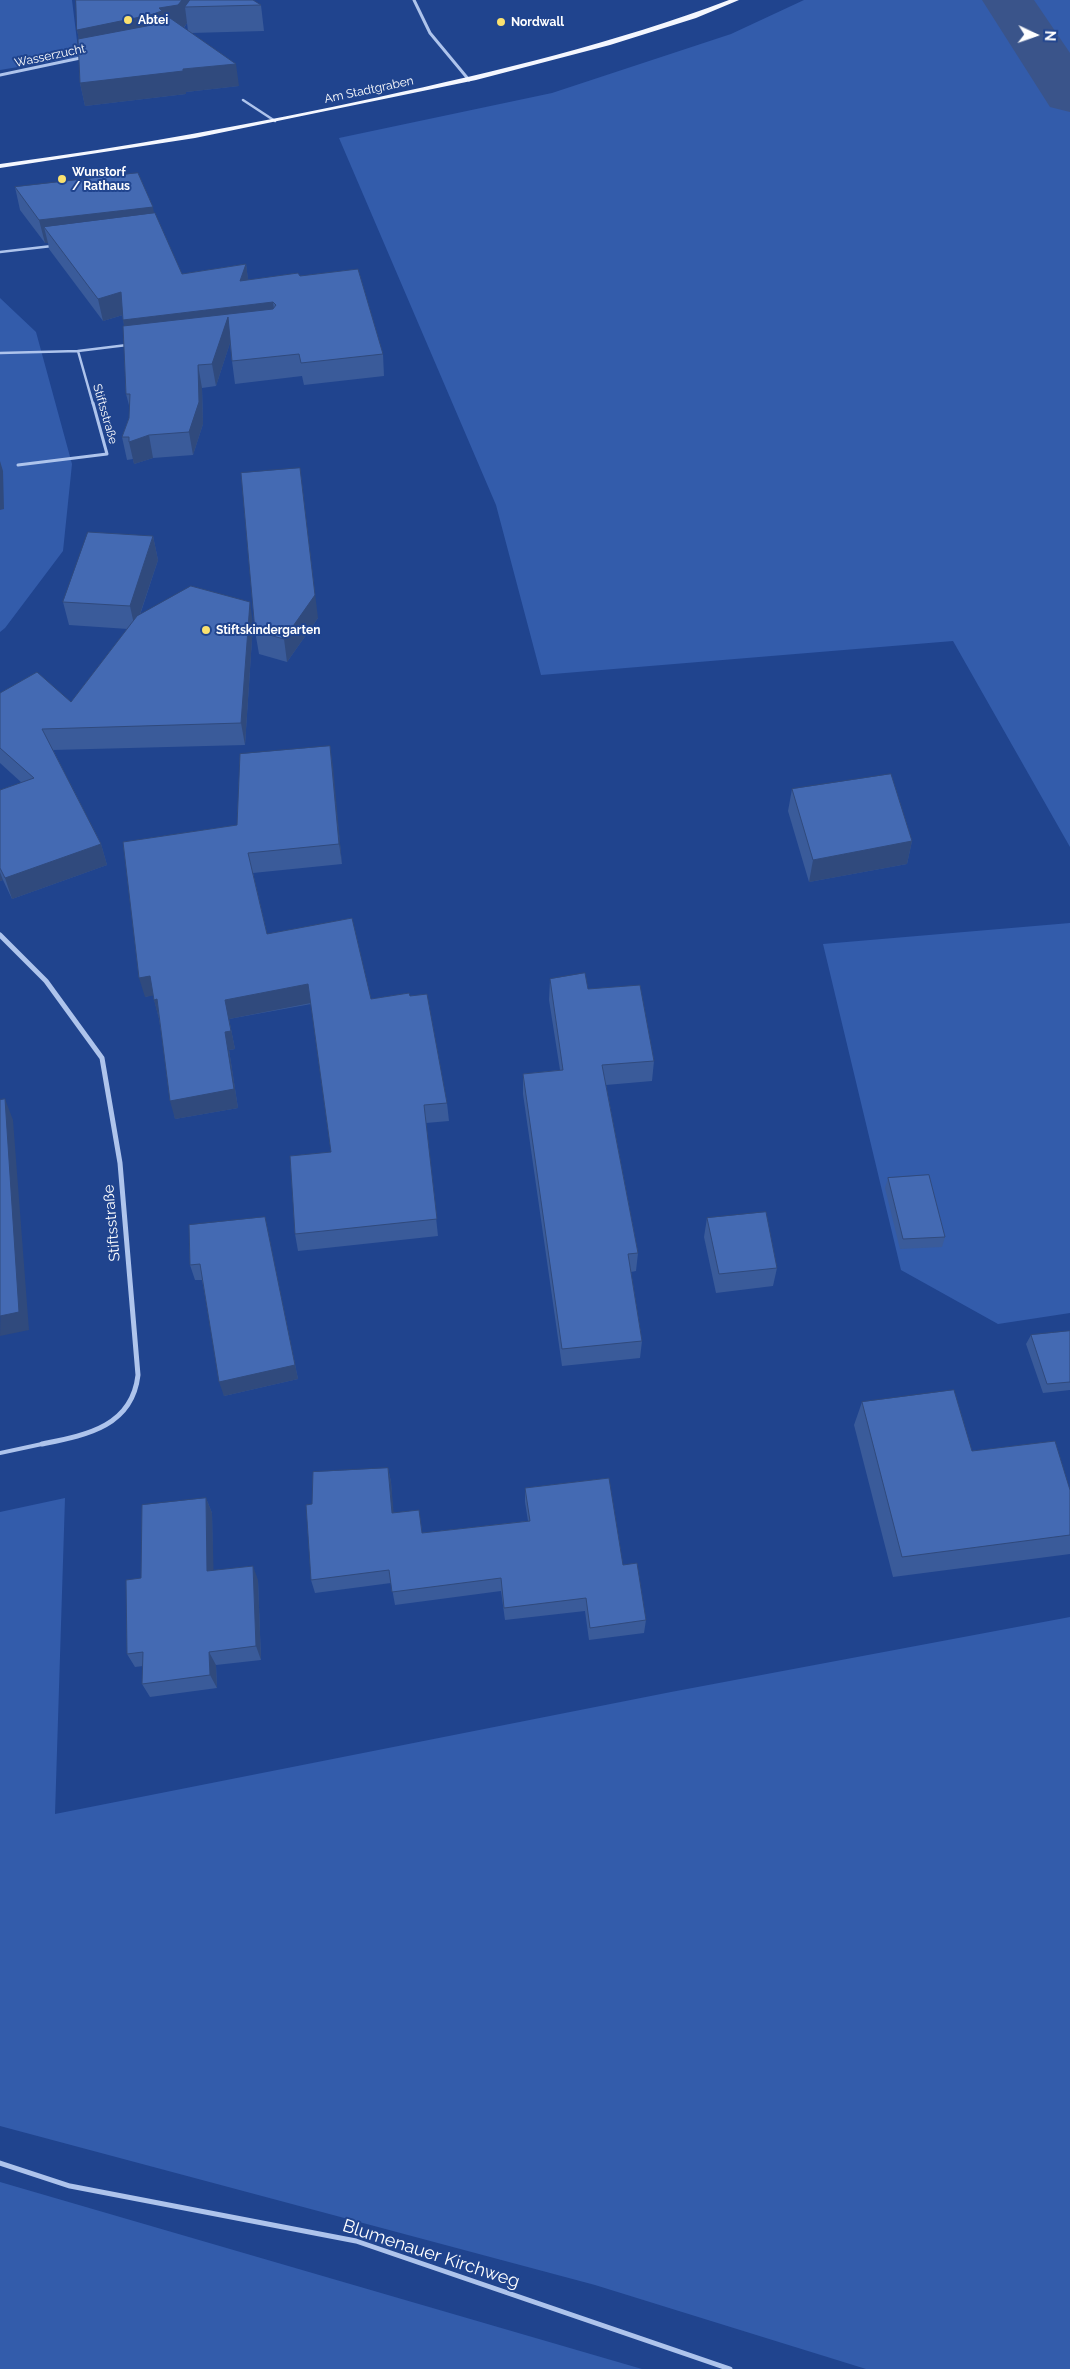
<!DOCTYPE html>
<html>
<head>
<meta charset="utf-8">
<style>
  body { margin:0 }
  #map { position:relative; width:1070px; height:2369px; overflow:hidden; background:#20448e; font-family:Raleway,sans-serif }
  canvas { display:block }
  .north { position:absolute; left:1010px; top:10px; width:50px; height:50px; -webkit-text-stroke:4px #20448e; paint-order:stroke; rotate:93deg; font-size:14px; font-weight:700; line-height:20px; text-align:center; color:#fff }
  .north::after { content:''; display:block; margin:auto; width:18px; height:22px; background:#fff; clip-path:polygon(50% 0,100% 100%,50% 72%,0 100%) }
</style>
</head>
<body>
<div id="map">
<canvas width="1070" height="2369"></canvas>
<div class="north">N</div>
</div>
<script>
const ctx = document.querySelector('canvas').getContext('2d');
ctx.lineJoin = 'round';
function fillPath(path, color) { ctx.fillStyle = color; ctx.fill(path, 'evenodd'); }
function strokePath(path, color, width, dash) { ctx.strokeStyle = color; ctx.lineWidth = width; ctx.lineCap = dash ? 'butt' : 'round'; ctx.setLineDash(dash || []); ctx.stroke(path); }
function drawText(font, color, halo, rows, align = 'center') {
  ctx.font = font + ' Raleway,sans-serif'; ctx.lineWidth = 4; ctx.setLineDash([]); ctx.textBaseline = 'middle'; ctx.strokeStyle = halo; ctx.fillStyle = color; for (const [text, x, y, turn = 0] of rows) {
    ctx.save(); ctx.translate(x, y); ctx.rotate((+turn || 0) * Math.PI / 180); ctx.textAlign = isNaN(turn) ? turn : align; if (halo) ctx.strokeText(text, 0, 0); ctx.fillText(text, 0, 0); ctx.restore();
  }
}
const green = new Path2D(`
  M0,0H72L79,57L0,70Z
  M804,0H1070V847L953,641L541,675L496,505L339,138L552,93L731,34Z
  M0,298L36,332L72,464L63,551L5,628L0,632Z
  M1070,923V1313L998,1324L901,1270L823,944Z
  M65,1498L55,1814L671,1692L1070,1617V2369H866L595,2285L0,2126V1512Z
  M0,2182L642,2369H0Z`);
const river = new Path2D(`
  M982,0H1034L1070,53V112L1050,107Z`);
const serviceFar3 = new Path2D(`
  M243,100L275,121
  M0,252L52,246
  M78,351L93,404
  M0,353L78,351L127,345`);
const serviceFar2 = new Path2D(`
  M18,465L107,454L93,403`);
const serviceFar1 = new Path2D(`
  M0,1453L42,1444`);
const service = new Path2D(`
  M0,2163L70,2186L356,2241L730,2369`);
const minorFar1 = new Path2D(`
  M414,0L430,33L469,80
  M0,75L85,57`);
const minor = new Path2D(`
  M0,935L46,981L102,1058L120,1163L138,1375C132,1427 86,1435 42,1444`);
const primary = new Path2D(`
  M729,0H739L696,18L610,45L476,80L195,138L0,168V164C128,147 254,124 379,97C498,71 615,43 729,0Z`);
const wall = new Path2D(`
  M76,0L261,5L264,31L191,33L239,86L186,92V94L85,106L80,83L79,39L77,30ZM187,23L188,31L184,28Z
  M15,187L154,213L182,274L246,264L248,280L300,276L383,354L384,376L304,385L302,376L235,384L232,361L230,343L216,386L202,388L203,424L193,455L153,458L134,464L133,459L127,460L122,437L129,418L130,409L126,394L124,326L123,315L103,321L49,249L48,243H45L20,210Z
  M153,536L158,560L140,615L253,624L245,745L53,750L101,844L107,865L12,899L3,880L0,881V790L22,783L0,763V693L71,702L128,629L69,625L63,602Z
  M318,618L287,662L259,654L255,631Z
  M330,746L342,864L253,873L267,934L371,999L410,996L447,1103L449,1121L426,1123L438,1236L298,1251L295,1234L331,1152L311,1004L229,1019L235,1049L229,1050L238,1108L175,1119L159,1019L153,995L145,997L237,825Z
  M792,789L912,841L907,864L809,882L788,811Z
  M550,979L588,989L654,1061L652,1081L606,1085L638,1253L636,1271L631,1272L642,1341L640,1358L562,1366L523,1094V1074L560,1070L549,1000Z
  M888,1178L945,1237L942,1247L900,1249L885,1188Z
  M707,1218L777,1268L773,1286L716,1293L704,1237Z
  M268,1233L298,1379L224,1396L202,1280H195L190,1265Z
  M1070,1331V1390L1043,1393L1026,1344L1031,1335Z
  M862,1402L972,1451L1070,1490V1554L893,1577L854,1425Z
  M388,1468L391,1482L393,1513L421,1524L422,1533L528,1521L525,1502V1488L623,1565L646,1620L644,1633L589,1640L585,1611L505,1620L501,1591L395,1605L391,1583L315,1593L311,1580L312,1504Z
  M206,1498L212,1513L213,1570L258,1580L261,1660L216,1665L217,1688L150,1697L142,1684L143,1666L135,1667L127,1654L141,1578Z`);
const shadedWall = new Path2D(`
  M182,0H190L185,7L187,23L182,30L82,55L77,30L159,8Z
  M236,64L239,86L186,92V94L85,106L80,83L183,69Z
  M153,207L157,230L44,227L48,243H45L39,220Z
  M246,264L249,286L240,281Z
  M121,292L126,314L103,321L98,299Z
  M273,302L276,325L231,340L216,386L212,364L127,342L123,320Z
  M198,365L202,388L203,424L193,455L189,432Z
  M149,435L153,458L134,464L129,442Z
  M0,461L3,471L4,509L0,510Z
  M300,468L318,618L287,662L284,639Z
  M153,536L158,560L135,629L130,606Z
  M250,602L253,624L245,745L241,723Z
  M330,746L333,766L342,864L339,844Z
  M912,841L907,864L809,882L813,860Z
  M101,844L107,865L12,899L5,878Z
  M0,872L3,880L0,881Z
  M150,976L156,995L145,997L139,978Z
  M308,984L311,1003L229,1019L235,1049L229,1050L238,1108L175,1119L170,1101L225,1032V1000Z
  M157,999L159,1019L154,1000Z
  M5,1099L13,1120L29,1330L0,1336Z
  M265,1217L298,1379L224,1396L219,1382Z
  M388,1468L391,1482L395,1527L392,1513Z
  M206,1498L212,1513L214,1586L207,1571Z
  M253,1566L258,1580L261,1660L256,1646Z
  M209,1652L216,1665L217,1688L210,1675Z`);
const building = new Path2D(`
  M76,0H182L178,5L159,8L162,11L150,15L77,30Z
  M190,0H253L261,5L185,7Z
  M170,18L236,64L183,69V71L80,83L78,39L152,25Z
  M138,173L153,207L39,220L15,187Z
  M155,213L182,274L246,264L240,281L298,273L300,276L358,269L383,354L301,363L299,354L232,361L228,317L212,364L198,365L199,402L189,432L149,435L129,442V437H122L129,418L130,394H126L123,326L273,309L276,305L273,302L123,320L121,292L98,299L44,227Z
  M300,468L315,595L284,639L255,631L241,473Z
  M88,532L153,536L130,606L63,602Z
  M191,586L250,602L241,723L42,729L101,844L5,878L0,868V790L34,778L0,748V693L37,672L71,702L137,616Z
  M330,746L339,844L248,853L267,934L352,918L371,999L409,993L410,996L427,994L447,1103L424,1105L437,1219L295,1234L290,1156L331,1152L308,984L225,1000L231,1031L225,1032L234,1089L170,1101L157,999L154,1000L150,976L139,978L123,842L237,825L240,754Z
  M891,774L912,841L813,860L792,789Z
  M585,973L588,989L640,985L654,1061L602,1065L638,1253L628,1254L642,1341L562,1349L523,1074L563,1070L550,979Z
  M5,1099L19,1312L0,1316V1100Z
  M929,1175L945,1237L903,1239L888,1178Z
  M766,1212L777,1268L719,1274L707,1218Z
  M265,1217L295,1365L219,1382L200,1264L190,1265L189,1225Z
  M1070,1331V1382L1047,1384L1031,1335Z
  M954,1390L972,1451L1055,1441L1070,1490V1535L902,1557L862,1402Z
  M388,1468L392,1513L419,1510L422,1533L530,1521L525,1488L609,1478L623,1565L637,1563L646,1620L590,1628L586,1598L504,1608L501,1578L392,1592L389,1570L311,1580L306,1505L312,1504L313,1472Z
  M206,1498L207,1571L253,1566L256,1646L209,1652L210,1675L142,1684L143,1652L127,1654L126,1580L141,1578L142,1505Z`);
const markers = [
  [128,20,5,"#fae16f"],
  [501,22,5,"#fae16f"],
  [62,179,5,"#fae16f"],
  [206,630,5,"#fae16f"]
];
const farPoinames = [
  ["Abtei",138,20],
  ["Nordwall",511,22],
  ["Wunstorf",72,172],
  ["/ Rathaus",72,186],
  ["Stiftskindergarten",216,630]
];
const farStreetnames = [
  ["Wasserzucht",50,56,-12],
  ["Am Stadtgraben",369,90,-12],
  ["Stiftsstraße",105,414,74]
];
const streetNames = [
  ["Stiftsstraße",112,1223,-95]
];
const nearStreetnames = [
  ["Blumenauer Kirchweg",431,2254,18]
];
fillPath(green, '#335cab');
fillPath(river, '#3a548a');
strokePath(serviceFar3, '#aec4ec', 2.5);
strokePath(serviceFar2, '#aec4ec', 3);
strokePath(serviceFar1, '#aec4ec', 4);
strokePath(service, '#aec4ec', 5);
strokePath(minorFar1, '#aec4ec', 3);
strokePath(minor, '#aec4ec', 5);
fillPath(primary, '#f4f7ff');
fillPath(wall, '#3a5b9a');
fillPath(shadedWall, '#304a7d');
fillPath(building, '#446ab3');
strokePath(building, '#304a7d', 1);
for (const [x, y, r, color] of markers) { const dot = new Path2D(); dot.arc(x, y, r, 0, 2 * Math.PI); ctx.fillStyle = color; ctx.fill(dot); strokePath(dot, '#20448e', 2); }
drawText('bold 12px', '#fff', '#20448e', farPoinames, 'left');
drawText('12px', '#fff', '#20448e', farStreetnames);
drawText('15px', '#fff', '#20448e', streetNames);
drawText('18px', '#fff', '#20448e', nearStreetnames);
</script>
</body>
</html>
